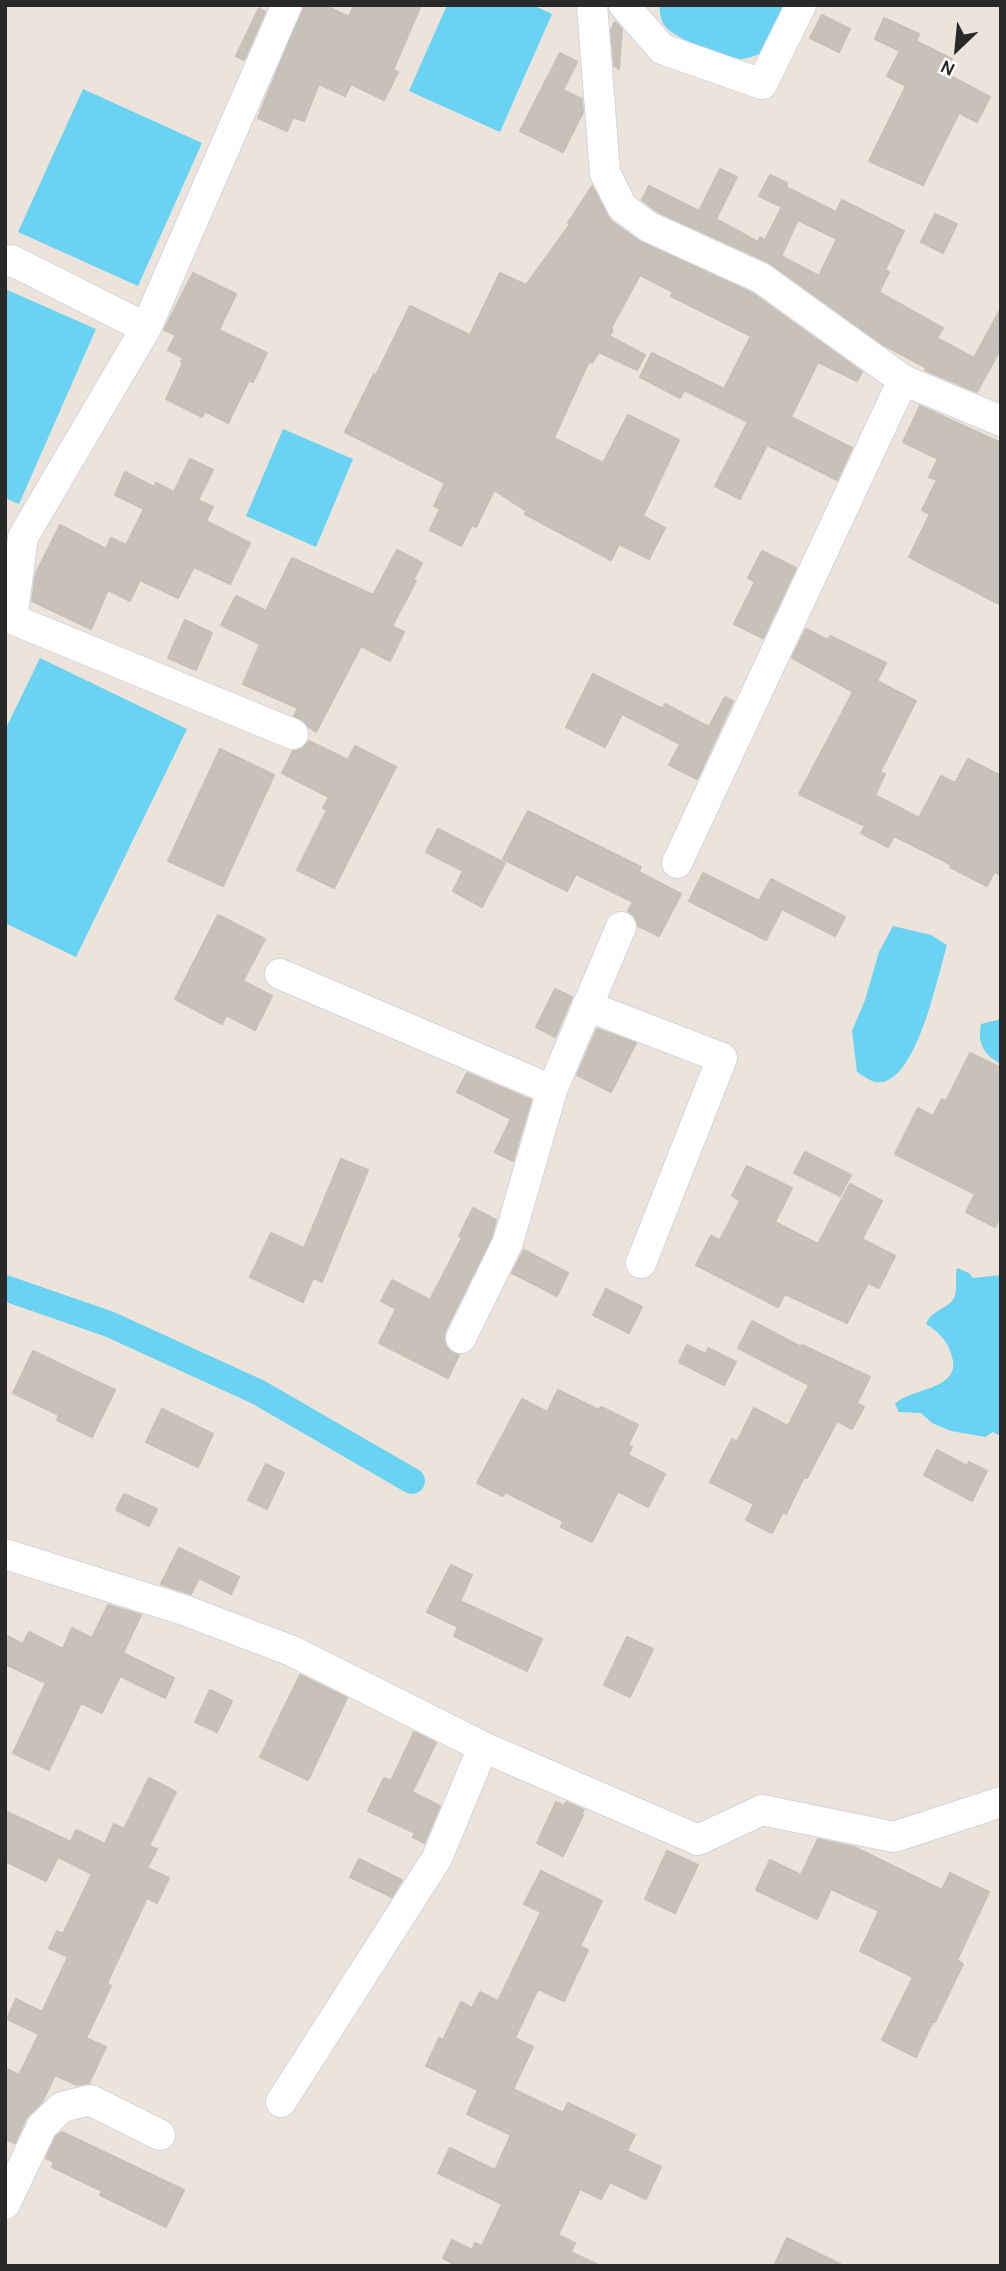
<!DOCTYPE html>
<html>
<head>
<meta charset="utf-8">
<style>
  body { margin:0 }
  #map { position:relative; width:1006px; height:2271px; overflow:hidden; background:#ece4da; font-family:Karla,sans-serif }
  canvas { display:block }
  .frame { position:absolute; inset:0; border:7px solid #292929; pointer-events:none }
  .north { position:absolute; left:922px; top:14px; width:70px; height:70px; -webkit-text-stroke:5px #fff; paint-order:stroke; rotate:206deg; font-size:19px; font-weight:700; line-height:28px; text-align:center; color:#292929 }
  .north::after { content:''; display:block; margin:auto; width:24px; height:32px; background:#292929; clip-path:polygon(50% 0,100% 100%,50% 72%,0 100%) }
</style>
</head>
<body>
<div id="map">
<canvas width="1006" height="2271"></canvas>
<div class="frame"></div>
<div class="north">N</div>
</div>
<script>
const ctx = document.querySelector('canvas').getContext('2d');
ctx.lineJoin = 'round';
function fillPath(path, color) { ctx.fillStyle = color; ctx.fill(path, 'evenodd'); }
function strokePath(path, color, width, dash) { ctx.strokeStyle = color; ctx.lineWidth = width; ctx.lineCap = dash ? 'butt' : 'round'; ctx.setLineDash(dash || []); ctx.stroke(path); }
const water = new Path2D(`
  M447,5H533L552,14L500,132L409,91Z
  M660,5H790L768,51C760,53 749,59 741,59C727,59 673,38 665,26C661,21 659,12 660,5Z
  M83,89L202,143L138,286L18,232Z
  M5,289L96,329L19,504L5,498Z
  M283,429L353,459L316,547L246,516Z
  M40,658L187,729L76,957L5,923V730Z
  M893,926L931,935L947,945C938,974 916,1088 876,1082C870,1081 862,1075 857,1072L852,1031L865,1000L879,952Z
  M1001,1019V1064C984,1055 977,1043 981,1024Z
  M957,1268L969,1273L973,1278L1001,1275V1436L993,1432L985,1437L951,1431L932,1423L921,1413L899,1412L895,1404C910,1388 962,1390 952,1357C948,1341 940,1333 926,1324C931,1311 943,1310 951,1302C960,1294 954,1278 957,1268Z`);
const canal = new Path2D(`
  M5,1288L109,1324L258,1392L412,1481`);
const building = new Path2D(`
  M304,5H324L349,17L354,5H421L393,70L398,72L384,100L351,84L345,96L319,84L304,121L293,117L287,131L258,118Z
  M259,8L265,12L244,60L236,56Z
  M822,15L850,29L839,52L810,38Z
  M884,18L919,34L916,41L952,59L945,73L990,97L977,122L959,113L923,185L869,161L906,86L887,76L900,51L875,39Z
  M615,22L622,29L619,69L614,66L611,30Z
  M560,53L577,62L563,90L582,99L583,112L563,152L520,131Z
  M720,169L737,177L716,219L758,242L760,237L765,240L782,207L759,196L770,175L787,183L786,187L836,212L842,200L904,231L885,270L889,272L879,292L943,328L937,338L974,358L1001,308V348L977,392L925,370L927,368L882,344L768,262L658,212L642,200L649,186L699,211ZM798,220L837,239L819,276L781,256Z
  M592,186L611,221L639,241L752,293L862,372L857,381L818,362L791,417L852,448L837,480L767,445L740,499L715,486L748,422L684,390L680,398L640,377L652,353L724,389L751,336L671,296L673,292L640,275L611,328L613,330L609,336L645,355L637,370L599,352L592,363L589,361L554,438L603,463L628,415L679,440L643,516L665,528L649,559L619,544L611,560L525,514L526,511L494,490L476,527L472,525L461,546L430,530L440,509L434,506L445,483L345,432L374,374L376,375L410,306L470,335L500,273L526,285L570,224L568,223Z
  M935,214L957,224L943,253L921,242Z
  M193,273L236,294L219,330L267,353L253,382L249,380L228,423L205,411L202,417L166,399L183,363L181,362L183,358L168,350L176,335L164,330Z
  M920,406L1001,443V605L909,557L930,514L922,510L937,480L929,477L938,459L903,442Z
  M190,459L213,470L198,500L213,507L206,521L250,543L230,584L194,567L178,598L140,580L130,601L108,590L91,629L32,601L36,573L60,525L106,549L111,538L126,545L144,509L115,495L125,472L154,487L156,483L174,492Z
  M397,550L422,563L413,580L416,581L392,626L404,632L390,661L361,646L316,732L294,716L298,708L243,684L260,644L221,625L236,596L266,611L292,558L373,595Z
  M762,551L796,568L763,638L734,624L755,582L748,578Z
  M185,620L212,633L196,670L168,658Z
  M806,629L828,640L830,636L886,663L877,681L916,701L880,772L885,774L875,795L919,818L941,776L955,783L968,759L1001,776V875L994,872L987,886L950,867L952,865L894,836L888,847L861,833L865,826L799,794L853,692L792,658Z
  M593,674L663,709L665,704L709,727L725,697L733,701L697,779L669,765L680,744L622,714L605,747L566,727Z
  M309,741L348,760L355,746L396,767L334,888L297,870L327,810L323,808L329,797L282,773L293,751L303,748Z
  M220,749L274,775L223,886L168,861Z
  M528,811L641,867L639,872L681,894L659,936L638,926L635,917L628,911L633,902L576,874L567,891L503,859Z
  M438,829L505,863L482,907L453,891L463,871L426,852Z
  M703,873L759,901L771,879L845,917L835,936L782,909L766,940L689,901Z
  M218,915L265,939L243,981L272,996L255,1030L226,1015L222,1024L175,999Z
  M555,989L572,997L555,1037L536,1027Z
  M597,1029L636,1043L611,1092L577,1075Z
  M970,1053L1001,1068V1214L995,1227L966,1212L975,1194L895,1154L918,1108L933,1116L942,1099L946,1101Z
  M467,1073L531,1100L513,1161L495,1152L511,1119L457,1092Z
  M805,1152L851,1175L840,1196L794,1173Z
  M341,1159L368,1170L322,1282L313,1278L303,1302L250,1277L271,1233L304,1248Z
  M747,1166L792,1188L775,1222L818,1244L850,1184L882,1201L862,1239L895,1256L879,1288L868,1283L847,1323L785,1294L778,1307L696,1265L711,1236L720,1240L740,1201L732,1196Z
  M473,1208L496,1220L492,1236L445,1331L444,1340L446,1347L453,1353L459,1355L448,1378L379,1343L396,1309L381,1301L392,1280L430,1300L462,1238L459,1236Z
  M524,1250L568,1273L557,1296L512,1273Z
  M606,1289L642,1307L629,1333L593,1315Z
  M752,1321L801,1347L802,1345L870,1377L857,1403L864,1407L852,1429L837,1421L807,1478L804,1477L786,1514L783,1512L772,1533L746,1520L754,1504L710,1482L732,1439L737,1442L754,1408L788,1426L809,1385L738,1348Z
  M687,1345L706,1354L708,1348L736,1362L724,1385L679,1362Z
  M33,1351L115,1390L92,1437L57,1420L59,1415L13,1393Z
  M558,1390L599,1410L601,1407L638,1425L628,1445L632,1447L628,1455L665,1474L648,1507L618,1491L592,1542L561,1527L563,1521L505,1492L503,1496L477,1483L522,1399L547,1412Z
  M162,1409L213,1434L198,1467L146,1442Z
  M937,1450L967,1466L969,1462L987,1471L972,1501L924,1475Z
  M266,1464L284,1473L267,1509L248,1500Z
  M124,1494L157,1509L149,1526L116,1510Z
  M179,1548L239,1577L231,1594L199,1578L191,1594L161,1584Z
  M451,1565L472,1575L460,1601L542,1639L527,1671L454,1636L458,1627L427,1612Z
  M108,1605L141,1615L123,1653L174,1678L165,1698L120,1676L102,1713L81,1703L49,1770L13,1753L46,1683L5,1664V1635L23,1644L29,1632L63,1649L72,1628L92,1638Z
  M627,1637L653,1649L630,1697L604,1685Z
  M300,1675L347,1698L308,1780L260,1757Z
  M210,1690L232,1701L217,1732L195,1722Z
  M414,1732L436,1743L412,1792L440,1806L424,1843L413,1837L415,1833L368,1811L384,1778L391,1781Z
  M149,1778L176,1792L149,1846L157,1849L147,1868L169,1878L157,1903L147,1898L107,1983L111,1986L86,2038L106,2047L89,2083L77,2085L55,2075L42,2102L26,2118L15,2143L5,2139V2068L19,2075L39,2034L7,2019L16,1999L42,2012L68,1957L49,1948L57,1931L63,1934L92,1874L58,1857L46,1881L5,1861V1811L71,1842L76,1830L105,1844L114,1824L124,1829Z
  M556,1802L564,1806L566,1802L584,1810L581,1814L583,1815L563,1856L537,1843Z
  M818,1839L854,1847L942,1890L950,1873L989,1892L957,1960L963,1964L935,2022L933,2021L916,2057L882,2040L913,1977L860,1951L879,1911L831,1889L817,1919L756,1890L770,1860L801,1875Z
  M667,1851L698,1865L675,1913L645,1899Z
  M359,1859L402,1880L392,1897L350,1877Z
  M541,1871L602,1901L580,1946L588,1950L564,2001L538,1989L515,2038L533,2047L513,2089L563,2113L568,2103L635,2135L627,2151L661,2167L646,2199L610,2182L601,2199L580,2189L558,2235L575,2243L571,2252L600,2266H458L443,2258L452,2240L472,2250L475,2243L482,2246L502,2204L438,2173L450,2148L495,2170L511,2135L467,2114L478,2090L426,2066L439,2038L443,2040L461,2002L472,2008L480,1992L498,2001L541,1912L524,1904Z
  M62,2132L184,2190L166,2227L100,2195L102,2191L52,2167L54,2162L46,2158L56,2136Z
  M787,2238L844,2266H774Z`);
const street = new Path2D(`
  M592,5L605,173L622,207L649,227L761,278L903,380L1001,421
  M624,5L662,49L762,84L801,5
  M5,262L11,260L146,328L287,5
  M146,328L23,537L12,619L293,734
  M677,863L903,380
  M280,974L552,1090
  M587,1006L722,1058L641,1263
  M461,1338L508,1242L552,1090L621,927
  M5,1554L184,1610L292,1651L483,1747
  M281,2102L437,1858L483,1747L698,1840L762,1810L894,1837L1001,1802
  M5,2204L42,2126L62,2107L90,2100L160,2135`);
fillPath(water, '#6ad2f2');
strokePath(canal, '#6ad2f2', 26);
fillPath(building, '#c7c1ba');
strokePath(building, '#c7c0b4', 2);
strokePath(street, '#d0d4e3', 32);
strokePath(street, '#fff', 30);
</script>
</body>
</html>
